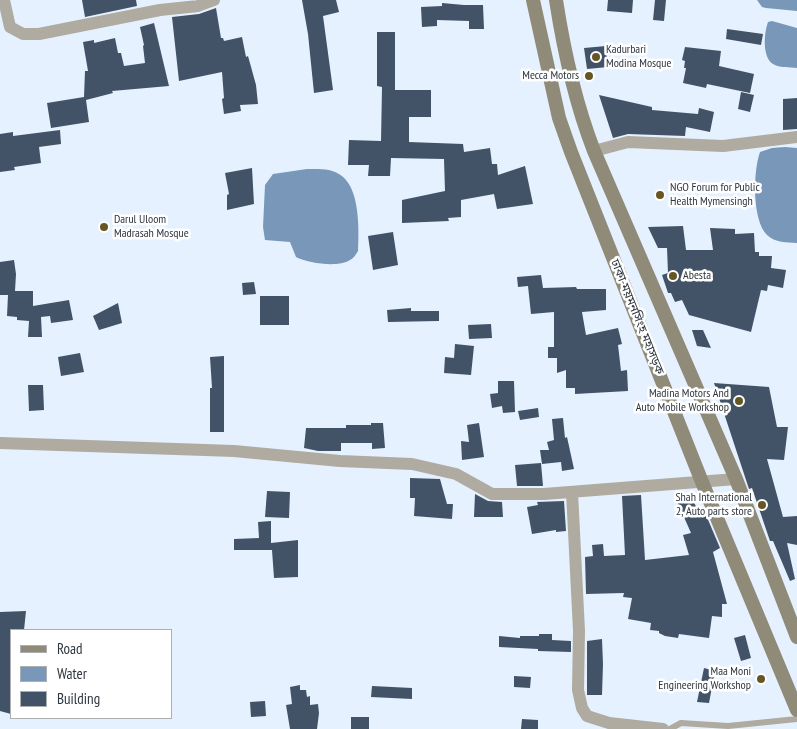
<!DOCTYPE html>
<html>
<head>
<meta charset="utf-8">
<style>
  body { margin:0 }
  #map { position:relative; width:797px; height:729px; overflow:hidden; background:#e5f1ff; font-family:"PT Sans Narrow",sans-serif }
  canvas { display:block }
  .legend { position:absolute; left:10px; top:629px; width:162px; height:90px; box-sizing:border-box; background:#fff; border:1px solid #abafb2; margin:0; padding:6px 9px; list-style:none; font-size:15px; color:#2e363f }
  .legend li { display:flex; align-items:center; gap:10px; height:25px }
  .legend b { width:25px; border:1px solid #abafb2 }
</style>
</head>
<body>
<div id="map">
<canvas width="797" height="729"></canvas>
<ul class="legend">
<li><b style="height:6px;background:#908a79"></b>Road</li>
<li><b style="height:14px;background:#7997b9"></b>Water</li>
<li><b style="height:14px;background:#425367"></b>Building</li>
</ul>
</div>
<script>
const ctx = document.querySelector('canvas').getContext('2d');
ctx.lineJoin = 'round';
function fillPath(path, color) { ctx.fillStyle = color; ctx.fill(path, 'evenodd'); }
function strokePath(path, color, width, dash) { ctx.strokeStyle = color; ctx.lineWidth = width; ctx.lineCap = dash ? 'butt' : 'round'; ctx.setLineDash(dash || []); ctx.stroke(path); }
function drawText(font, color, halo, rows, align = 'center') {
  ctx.font = font + ' "PT Sans Narrow","Noto Sans Bengali",sans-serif'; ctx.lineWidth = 5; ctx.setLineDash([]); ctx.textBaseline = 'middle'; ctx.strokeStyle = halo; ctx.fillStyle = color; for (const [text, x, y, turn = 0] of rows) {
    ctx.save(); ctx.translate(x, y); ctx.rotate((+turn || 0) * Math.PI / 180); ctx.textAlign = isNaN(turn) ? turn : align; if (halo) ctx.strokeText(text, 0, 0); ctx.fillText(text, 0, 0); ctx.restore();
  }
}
const water = new Path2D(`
  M757,0H797V11L766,8L762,7Z
  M772,21L797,28V68C790,67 779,68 773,64C762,57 764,33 768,22Z
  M785,147L797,148V243C787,242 775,243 767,235C752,220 753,171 760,152L772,148Z
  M307,169C319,169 332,168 342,176C360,190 359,230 358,251C356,254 354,258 350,260C338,268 308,263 296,257L290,242L265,240L263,227L265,185L273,174Z`);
const building = new Path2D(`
  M82,0H136L137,6L85,17Z
  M302,0H336L339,12L323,16L333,90L314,93L308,34Z
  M608,0H633L632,13L607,11Z
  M655,0H666L664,21L653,20Z
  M442,3L464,5H483L484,29H469V21L437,20V26L422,27L421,7L442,6Z
  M216,8L221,38H223L224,41L242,37L246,57L248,56L256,85L258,104L240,105L241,111L224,114L222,99L224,98L222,72L179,81L172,17L199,14Z
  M154,23L169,86L112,91L113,93L86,100L89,122L51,128L47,103L84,97L85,71H88L83,42L94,40V43L115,38L118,53H121L124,66L145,63L143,46L144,45L140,27Z
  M727,29L763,34L761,45L726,39Z
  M377,32H395V90H431V117H409V142L463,144L464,152L490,148L492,164H497L498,175L525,166L533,204L497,209L494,194L461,200V217L448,218L449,221L402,223V200L445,191L444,159L391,158L390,176H368L369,165H348L349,140L381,141L382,87L377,86Z
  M606,46L608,67L587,69L584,48Z
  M685,47L721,51L719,66L754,74L750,93L707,84L706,88L683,83L686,68H684L685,61L682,60Z
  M741,92L754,95L750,112L738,109Z
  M599,95L652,107V110L698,114L699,108L714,112L710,132L686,127L685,136L628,134L613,138Z
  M797,98V129L783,130V99Z
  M60,130L61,144L39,147L41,163L14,167L15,170L0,172V134L13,132V136Z
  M252,168L254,204L227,210V195L229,194L225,173Z
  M683,226L686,250H713L710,228L735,229V234L754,233L755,252H759V256H772L771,268L786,270L783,288L768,285L767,291L761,290L751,332L689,315L682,300L675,302L671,293H668L662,275L668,273L667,248H658L648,227Z
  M393,232L398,265L373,270L368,236Z
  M14,260L16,274L15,291H33V306L69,300L73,320L51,323L50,316L41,317L42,337H28L29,321L17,320V317L7,316L8,295H0V262Z
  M541,275L543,288L576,287L577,289H606V310L582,312L586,335L618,328L622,344L618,345L621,371L627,370L628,391L575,394V388H566V370L557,373V358H548V347H554V312L531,314L528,286L518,287L517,277Z
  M254,282L256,294L243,295L242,283Z
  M260,296H289V325H260Z
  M118,303L122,323L99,330L93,316Z
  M411,308V311H439V321L388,322L387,310Z
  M491,324L492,338L469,339L468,325Z
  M692,330H703L711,348L697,346Z
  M455,344L474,346L471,375L444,373L445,357L454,358Z
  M80,353L84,372L61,376L58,357Z
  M224,356V432H210V388H212L210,357Z
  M498,381H514L515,412L503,413L502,406L492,408L490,394L498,393Z
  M714,383L769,387L777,427H788L784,460L767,459L783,517L797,516V545L787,543L795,579L790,581L773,541H770L752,488L749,489Z
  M28,385H43L44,410L29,411Z
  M538,408L539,417L520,420L518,411Z
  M563,418L565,438L567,437L574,469L562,471L561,462L542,464L540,450H549L547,442L554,440L552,419Z
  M371,423H383L385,448L372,449V443H341V451H318L304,448L306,428H346V425H371Z
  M479,423L484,457L462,460L461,441L469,442L467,425Z
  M541,463L543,486H517L515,465Z
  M410,478L440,479L447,504H453L452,519L414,516L415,498H410Z
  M267,491L290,492L289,518L265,517Z
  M475,494L488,501L502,502L503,517H474Z
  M690,494L701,517L706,515L720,548L713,552L727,604H722V617L712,616L709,638L679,634L678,638L665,636L659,633V631L650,630L651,623L628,619L632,598L623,597L624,593L586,594L585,557L593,556L592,545L603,544L604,556L625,555L622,496L641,495L645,560L689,555L683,535L691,533L676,499Z
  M564,501L566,531L556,532V530L532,534L527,507L538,505L537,502Z
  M271,521V543L298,540V577L274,578L272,550H234V539L259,538L258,522Z
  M26,611L24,630H11V714L0,711V612Z
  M539,634H552V640L571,641V652L538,651V649L499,647V636L520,638V636H539Z
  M745,635L751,658L741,661L734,638Z
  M602,639L603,664L602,695H587V641Z
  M704,668L715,671L709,703L697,702Z
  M514,676L531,677L530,688L514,687Z
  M300,685V690H306L307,697L310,696V705L318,704L319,713L317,729H290L286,705L292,704L290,687Z
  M372,686L412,688V699L371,697Z
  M265,701L266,716L251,717L250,702Z
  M351,717H369V729H351Z
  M522,719L538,720V729H521Z`);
const service = new Path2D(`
  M670,729L681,723L728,726L797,719`);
const minor = new Path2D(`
  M4,0L10,27L23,34H39L160,10L198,6L214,0
  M594,151L628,142L723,146L797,137
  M0,443L234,451L340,461L412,464L456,474L492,494H544L736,479
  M572,492L579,631L578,690L582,708L587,716L609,723L663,729`);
const secondary = new Path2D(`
  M533,0L559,118L571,152L702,482L797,710
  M556,0C564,52 575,102 594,151L736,479L797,637`);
const markers = [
  [596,57,5,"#665624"],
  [589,76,5,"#665624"],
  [660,195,5,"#665624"],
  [104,227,5,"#665624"],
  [673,276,5,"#665624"],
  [739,401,5,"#665624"],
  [762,505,5,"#665624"],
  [761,679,5,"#665624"]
];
const poiNames = [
  ["Kadurbari",606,50],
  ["Modina Mosque",606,64],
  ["Mecca Motors",579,76,"right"],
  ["NGO Forum for Public",670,188],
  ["Health Mymensingh",670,202],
  ["Darul Uloom",114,220],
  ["Madrasah Mosque",114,234],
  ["Abesta",683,276],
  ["Madina Motors And",729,394,"right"],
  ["Auto Mobile Workshop",729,408,"right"],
  ["Shah International",752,498,"right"],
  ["2, Auto parts store",752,512,"right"],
  ["Maa Moni",751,672,"right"],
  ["Engineering Workshop",751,686,"right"]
];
const streetNames = [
  ["ঢাকা-ময়মনসিংহ মহাসড়ক",637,317,68]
];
fillPath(water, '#7997b9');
fillPath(building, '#425367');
strokePath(service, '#afaba0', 6);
strokePath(minor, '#afaba0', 12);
strokePath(secondary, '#908a79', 14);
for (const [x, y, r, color] of markers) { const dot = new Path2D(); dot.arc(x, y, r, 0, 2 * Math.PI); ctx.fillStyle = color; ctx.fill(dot); strokePath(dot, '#fff', 2); }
drawText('12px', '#2e363f', '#fff', poiNames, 'left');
drawText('12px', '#2e363f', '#fff', streetNames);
</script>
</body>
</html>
